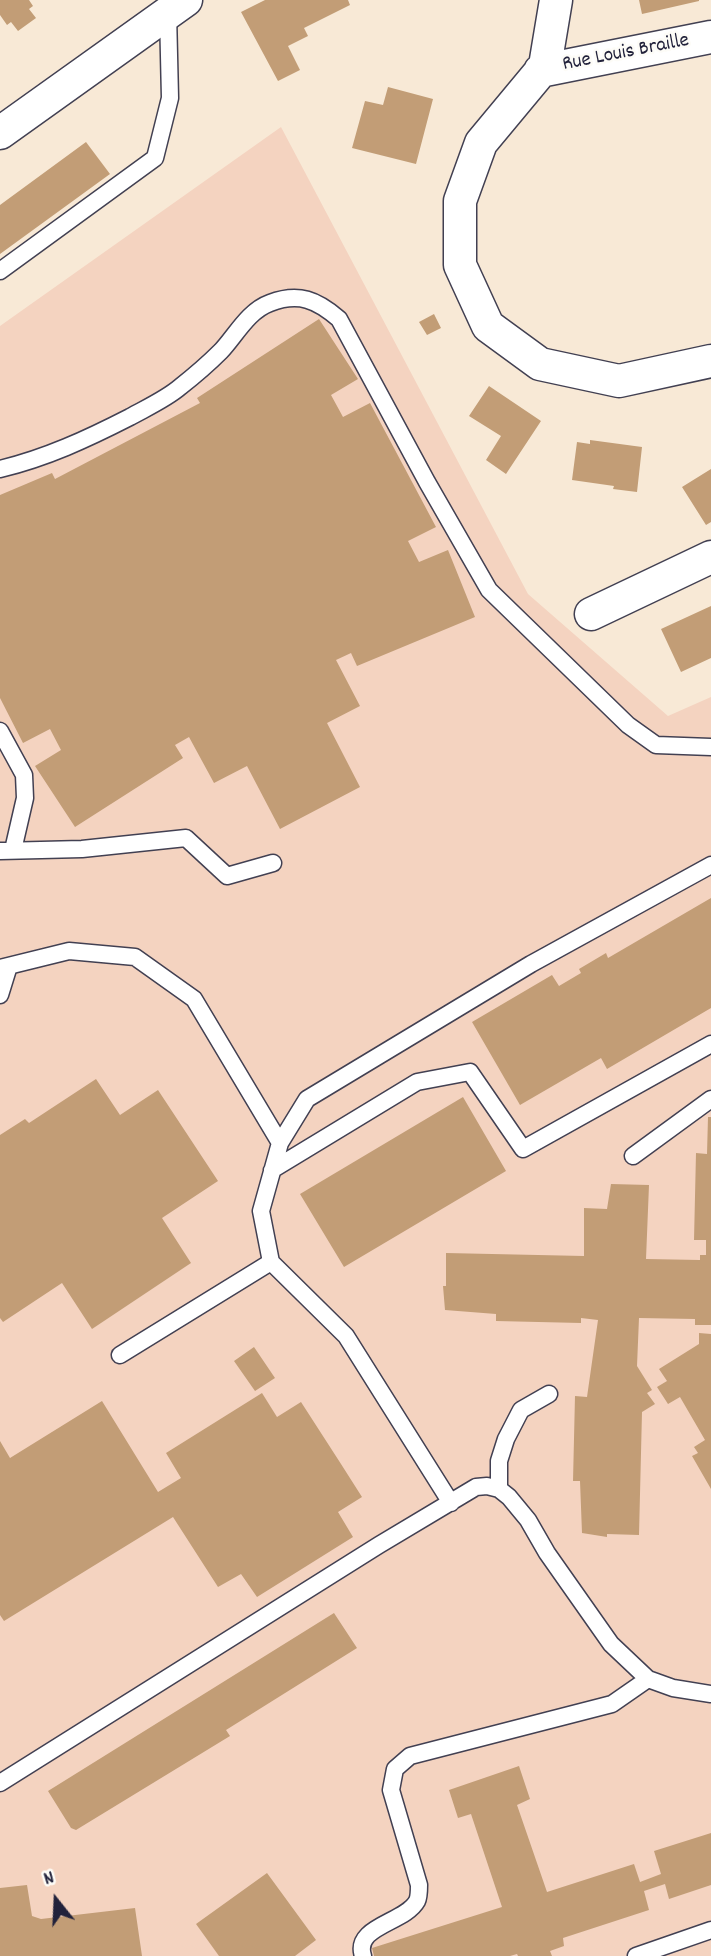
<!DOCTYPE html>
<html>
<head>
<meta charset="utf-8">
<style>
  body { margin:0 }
  #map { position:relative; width:711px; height:1956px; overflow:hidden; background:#f8e9d6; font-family:Dekko,sans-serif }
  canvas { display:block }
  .north { position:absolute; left:21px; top:1865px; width:70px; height:70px; -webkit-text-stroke:5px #fdfcf7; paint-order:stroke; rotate:342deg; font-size:19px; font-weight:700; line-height:28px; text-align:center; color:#22223b }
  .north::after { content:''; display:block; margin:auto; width:24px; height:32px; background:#22223b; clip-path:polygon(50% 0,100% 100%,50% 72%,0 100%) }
</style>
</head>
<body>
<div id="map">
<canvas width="711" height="1956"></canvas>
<div class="north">N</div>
</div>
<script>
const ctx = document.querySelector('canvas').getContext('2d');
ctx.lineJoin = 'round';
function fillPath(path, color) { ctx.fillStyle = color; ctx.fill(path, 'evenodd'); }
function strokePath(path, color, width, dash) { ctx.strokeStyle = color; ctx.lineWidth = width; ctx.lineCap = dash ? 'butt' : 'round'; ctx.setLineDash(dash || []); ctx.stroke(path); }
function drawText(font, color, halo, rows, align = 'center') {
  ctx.font = font + ' Dekko,sans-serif'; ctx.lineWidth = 5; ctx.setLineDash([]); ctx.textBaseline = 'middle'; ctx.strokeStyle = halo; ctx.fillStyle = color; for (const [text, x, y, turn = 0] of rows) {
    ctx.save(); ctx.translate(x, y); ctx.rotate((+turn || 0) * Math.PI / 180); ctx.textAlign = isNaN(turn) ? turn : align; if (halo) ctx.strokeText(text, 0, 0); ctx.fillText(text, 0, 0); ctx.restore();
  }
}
const built = new Path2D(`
  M281,127L528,594L668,716L711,697V1956H0V326Z`);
const building = new Path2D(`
  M0,0H29L33,6L29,9L36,18L18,31L11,22L7,25L0,15Z
  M265,0H348L350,5L304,28L308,36L288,46L300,70L278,81L241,12Z
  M639,0H699V1L642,14Z
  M388,87L433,99L416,164L352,148L365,101L383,105Z
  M86,142L110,174L0,254V205Z
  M434,314L441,328L427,335L419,322Z
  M319,319L358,379L331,395L343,417L370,403L436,527L408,541L419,562L448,550L475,617L357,666L351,653L336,660L360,706L327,723L360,787L280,829L247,766L214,783L189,737L175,745L183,758L75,827L35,766L61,750L50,729L23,743L0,698V495L52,473L55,479L200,403L197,398Z
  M489,386L541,421L506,474L486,460L501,436L469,416Z
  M590,440L642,447L637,492L613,489L614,486L572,480L577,442L590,444Z
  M711,469V522L706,525L682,487Z
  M711,606V658L681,672L661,629Z
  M711,898V1008L607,1069L601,1058L520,1105L472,1022L552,975L559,986L581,973L579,969L606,953L608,958Z
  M96,1079L120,1115L158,1090L218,1181L162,1218L191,1263L92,1329L62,1283L3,1322L0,1318V1135L25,1119L29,1123Z
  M463,1097L506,1171L344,1267L300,1194Z
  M708,1117H711V1325H695V1319L639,1318L637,1366L652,1390L647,1393L655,1404L642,1412L639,1535L607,1534V1537L582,1533L580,1481H573L575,1396L587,1397L598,1320L581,1318V1323L496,1321V1314L445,1310L443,1286H446V1253L584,1256V1208L607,1209L611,1184L649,1185L646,1259L700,1260V1255H706V1240H694L696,1153L707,1154Z
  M699,1333L711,1334V1489L692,1456L698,1453L694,1447L705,1440L680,1397L668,1404L657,1387L667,1381L659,1369L699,1344Z
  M254,1347L275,1378L255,1391L234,1361Z
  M262,1393L277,1417L301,1402L341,1464L362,1497L338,1512L353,1537L257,1597L241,1574L218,1587L173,1517L4,1621L0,1615V1441L10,1458L102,1401L158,1492L181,1478L166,1453Z
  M334,1613L357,1648L226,1730L230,1736L76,1830L71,1828L48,1791Z
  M519,1766L530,1799L517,1805L547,1892L634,1864L640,1882L661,1874L654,1851L711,1833V1885L669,1899L665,1884L644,1891L649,1910L563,1938L564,1946L550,1951L552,1956H518L517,1954L510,1956H374L372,1948L502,1907L471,1814L458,1818L449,1790Z
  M267,1873L316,1940L295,1956H219L196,1924Z
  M27,1885L32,1916L41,1919L135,1908L142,1956H0V1888Z`);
const lane = new Path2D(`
  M0,271L155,158L170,98L168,13
  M0,469C46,458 87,439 130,417C146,408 166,399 180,387C194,376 208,364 221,351C236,335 248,311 270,303C299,292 317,300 339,319L427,482L489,590L628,725L656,745L711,747
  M0,731L24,775L25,798L13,850
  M0,851L82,849L186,838L227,876L273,863
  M0,968L69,951L135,957L194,999L280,1143L261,1211L271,1262L346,1336L451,1503
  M0,995L9,966
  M280,1143L307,1099L531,964L711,865
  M633,1156L711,1099
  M272,1170L417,1082L470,1072L523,1149L711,1044
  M120,1355L271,1262
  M499,1489V1461L506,1439L521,1410L549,1394
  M0,1783L379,1545L476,1487L487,1486L499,1489L509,1497L528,1520L547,1553L611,1644L648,1679L673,1688L711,1694
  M363,1956C353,1926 405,1923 417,1901C419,1897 419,1890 419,1885L391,1790L395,1769L410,1756L612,1704L648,1679
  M636,1956L711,1930`);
const street = new Path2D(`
  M556,0L545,66L481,143L460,201V265L488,326L540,364L619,381L711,361
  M540,71L711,37
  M0,133L186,0
  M591,614L711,557`);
const streetNames = [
  ["Rue Louis Braille",626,54,-11]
];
fillPath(built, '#f4d3c0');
fillPath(building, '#c29d76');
strokePath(lane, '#424052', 19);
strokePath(street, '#424052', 35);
strokePath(lane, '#fff', 16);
strokePath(street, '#fff', 32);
drawText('21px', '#22223b', '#fdfcf7', streetNames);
</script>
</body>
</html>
